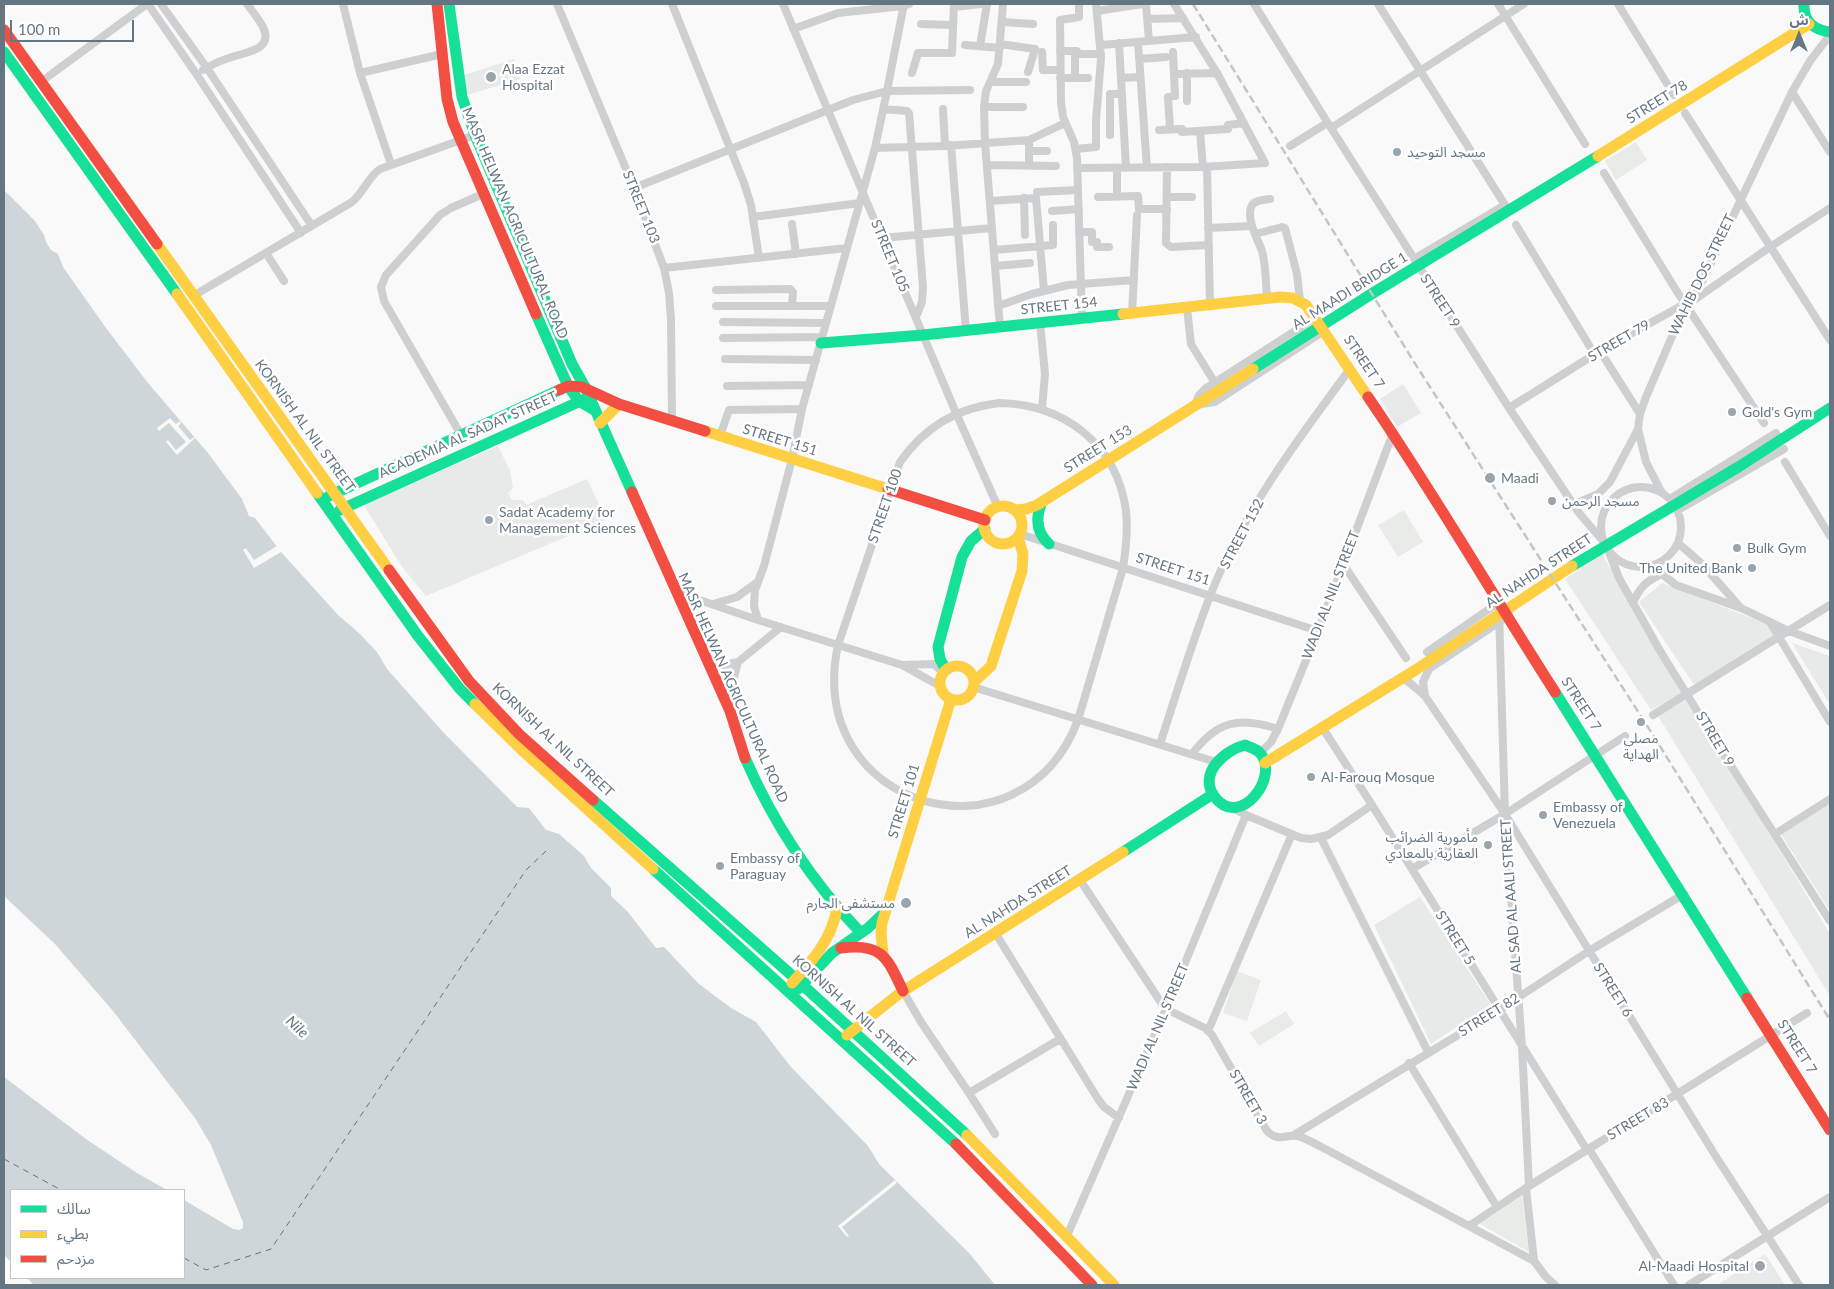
<!DOCTYPE html>
<html>
<head>
<meta charset="utf-8">
<style>
  body { margin:0 }
  #map { position:relative; width:1834px; height:1289px; overflow:hidden; background:#f9f9f9; font-family:Lato,"Noto Sans Arabic",sans-serif }
  canvas { display:block }
  .frame { position:absolute; inset:0; border:5px solid #657683; pointer-events:none }
  .legend { position:absolute; left:10px; top:1189px; width:175px; height:90px; box-sizing:border-box; background:#fff; border:1px solid #c1c8cd; margin:0; padding:6px 9px; list-style:none; font-size:15px; color:#657683 }
  .legend li { display:flex; align-items:center; gap:10px; height:25px }
  .legend b { width:25px; border:1px solid #c1c8cd }
  .north { position:absolute; left:1774px; top:10px; width:50px; height:50px; -webkit-text-stroke:4px #fff; paint-order:stroke; rotate:0deg; font-size:14px; font-weight:700; line-height:20px; text-align:center; color:#657683 }
  .north::after { content:''; display:block; margin:auto; width:18px; height:22px; background:#657683; clip-path:polygon(50% 0,100% 100%,50% 72%,0 100%) }
  .scale { position:absolute; left:10px; top:20px; width:124px; height:22px; box-sizing:border-box; border:2px solid #657683; border-top:0; padding-left:6px; font-size:15px; line-height:18px; white-space:nowrap; color:#657683; -webkit-text-stroke:4px #fff; paint-order:stroke }
</style>
</head>
<body>
<div id="map">
<canvas width="1834" height="1289"></canvas>
<div class="frame"></div>
<ul class="legend">
<li><b style="height:6px;background:#16e098"></b>سالك</li>
<li><b style="height:6px;background:#ffcf43"></b>بطيء</li>
<li><b style="height:6px;background:#f24e42"></b>مزدحم</li>
</ul>
<div class="north">ش</div>
<div class="scale">100 m</div>
</div>
<script>
const ctx = document.querySelector('canvas').getContext('2d');
ctx.lineJoin = 'round';
function fillPath(path, color) { ctx.fillStyle = color; ctx.fill(path, 'evenodd'); }
function strokePath(path, color, width, dash) { ctx.strokeStyle = color; ctx.lineWidth = width; ctx.lineCap = dash ? 'butt' : 'round'; ctx.setLineDash(dash || []); ctx.stroke(path); }
function drawText(font, color, halo, rows, align = 'center') {
  ctx.font = font + ' Lato,"Noto Sans Arabic",sans-serif'; ctx.lineWidth = 5; ctx.setLineDash([]); ctx.textBaseline = 'middle'; ctx.strokeStyle = halo; ctx.fillStyle = color; for (const [text, x, y, turn = 0] of rows) {
    ctx.save(); ctx.translate(x, y); ctx.rotate((+turn || 0) * Math.PI / 180); ctx.textAlign = isNaN(turn) ? turn : align; if (halo) ctx.strokeText(text, 0, 0); ctx.fillText(text, 0, 0); ctx.restore();
  }
}
const built = new Path2D(`
  M514,59L521,79L467,95L461,76Z
  M1403,384L1421,413L1397,427L1380,399Z
  M498,446L510,471L513,488L508,493L512,500H523L526,505L587,479L606,520L426,596L402,567L364,505Z
  M1602,554L1684,692L1651,710L1565,579Z
  M1662,583L1767,624L1776,637L1694,685L1639,602Z
  M1792,643L1830,656V705L1829,703Z
  M1688,699L1830,934V996L1658,716Z
  M1830,802V911L1780,833Z
  M1420,897L1491,1005L1431,1044L1374,925Z
  M1765,1254L1785,1285H1717Z`);
const green = new Path2D(`
  M1636,142L1647,160L1616,180L1605,161Z
  M1404,510L1423,542L1398,557L1378,525Z
  M1237,971L1261,980L1247,1021L1223,1013Z
  M1286,1011L1294,1024L1259,1046L1250,1033Z
  M1522,1196L1529,1252L1480,1224Z`);
const water = new Path2D(`
  M4,190L35,221L44,235L46,242L51,250L58,254L63,267L106,328L148,383L208,453L242,499L249,516L255,518L281,552L338,615L359,633L377,652L387,669L443,732L517,807L529,808L546,830L559,834L584,856L591,868L611,888V896L627,911L656,948L664,947L699,984L731,1008L756,1022L791,1067L868,1146L879,1164L970,1254L995,1285H34L27,1278H184V1200L233,1229L239,1230L243,1228V1222L211,1145L195,1118L113,1011L55,944L4,896Z
  M4,1077L86,1139L137,1173L167,1190H11V1262L4,1255Z`);
const pier = new Path2D(`
  M170,418L176,424L180,421L181,423L178,426L190,440L194,437L195,438L177,455L166,442L168,440L176,450L186,442L169,423L159,431L157,428Z
  M277,546L281,552L254,568L243,550L246,548L254,560Z
  M895,1180L897,1183L842,1227L849,1236L847,1237L838,1226Z`);
const ferry = new Path2D(`
  M4,1159L61,1190
  M184,1258L206,1270L271,1249L526,870L546,851`);
const street = new Path2D(`
  M148,4L197,75L301,233
  M161,4L207,68L312,226
  M343,4L360,73L391,164
  M557,4L634,188L664,268L669,293L671,319L672,421
  M672,4L744,183L751,205L759,258
  M783,4L956,413L998,507
  M1079,4V17L1060,20L1061,102L1063,117L1074,142L1077,158L1082,319
  M1146,4L1149,41
  M1254,4L1331,128L1509,408L1579,513L1603,541
  M1378,4L1505,205L1414,259
  M1498,4L1585,144
  M1618,4L1674,95
  M954,7L981,4
  M1097,11L1142,4
  M1148,19L1183,18
  M1002,22L1033,24
  M921,24L953,25
  M793,29L838,13L903,6L909,4
  M1138,42L1147,168
  M1119,43L1126,168
  M1000,44L1035,49L1028,72
  M965,45L1000,48
  M1101,45L1196,37
  M980,46L987,4
  M1060,51H1077L1078,54H1101
  M1042,52L1043,70H1060
  M1075,56V78
  M1139,59L1166,57
  M203,70C212,64 222,60 232,57C246,52 274,50 263,27C259,19 252,11 247,4
  M360,73L442,54
  M912,73L918,53H952L954,4
  M1187,73V101
  M1174,74L1217,73
  M1060,78H1088
  M1121,78L1140,77
  M42,81L147,4
  M991,82H1026
  M1792,92L1830,152
  M984,107H1023
  M883,109L907,111L909,113L923,287L922,302L916,317
  M943,109L945,146
  M1685,113L1830,340
  M1331,128L1524,4
  M1170,129L1168,97L1175,96L1173,52
  M1159,130L1182,129V132L1228,129V125L1244,123
  M1200,131L1203,167
  M1110,135V94H1122
  M1029,140V166
  M951,145L966,331
  M1290,146L1327,123
  M875,148L945,146L1029,140L1065,123
  M1076,149L1096,147V121L1101,58L1096,4
  M1029,151H1047
  M987,165L1056,166
  M1167,167L1166,243L1171,247L1209,245
  M1207,167L1210,306
  M1077,168L1203,167L1265,163L1217,73L1174,4
  M1117,169V197
  M1604,173L1676,290L1764,423
  M634,188L853,100L887,91L970,90
  M1037,192L1078,190
  M1098,197L1138,196L1139,209H1167
  M1167,197H1192
  M1024,198L1025,235
  M990,201L1036,198L1044,291
  M1052,211L1079,209
  M753,217L860,203
  M792,224L796,254
  M1516,225L1595,355
  M1208,228L1252,226
  M1079,232H1092V242H1097V247H1109
  M1255,234L1282,227L1285,228L1297,274L1300,300
  M882,238L992,228
  M994,250L1053,245V225
  M266,253L284,281
  M995,266L1030,263
  M664,268L847,248
  M716,290L790,289L793,292L792,306
  M193,296L352,202C364,192 368,177 380,169L475,135
  M1267,299C1266,284 1266,266 1262,251C1258,240 1245,217 1252,205C1255,200 1265,200 1270,199
  M716,306H831
  M998,306L1032,294L1068,285L1134,280
  M1187,308L1191,344L1215,383
  M1132,314L1137,215
  M1315,318L1206,388L1199,395L1195,405L1215,402L1324,331
  M723,322L826,323
  M1040,323L1045,374L1042,409
  M1000,328L985,143L984,107L986,91L998,64L1003,4
  M723,338L822,337
  M1600,351L1640,414
  M725,359L816,360
  M727,386L809,385
  M999,403C1064,404 1117,444 1126,511C1128,530 1126,549 1123,568L1078,720C1021,870 803,810 838,645L900,462C925,427 956,408 999,403Z
  M1509,408L1600,351L1679,307L1694,300L1770,247L1830,208
  M1638,429L1646,462L1662,493
  M461,435L384,301L381,287L386,275L440,215L451,208L483,194
  M720,436L729,410L802,409
  M1785,462L1830,536
  M1601 527a40 40 0 1 1 80 0a40 40 0 1 1-80 0Z
  M1670,499L1776,433
  M1573,505L1598,494L1610,482L1638,429L1640,414L1646,397L1686,304L1698,290L1792,92L1810,61L1830,35
  M1678,510L1784,449
  M1020,534L1318,631
  M1678,543L1701,563L1740,607
  M1609,552L1619,578L1659,649L1726,758L1830,921
  M1343,564L1406,658
  M1657,564L1662,574L1676,585L1741,608L1789,631L1830,646
  M676,592L758,620L902,665L940,686
  M1633,603C1639,588 1647,580 1662,574
  M713,604L737,597L756,583
  M1499,612L1505,814L1522,1047L1529,1186
  M758,620L754,606L755,590L764,566L792,459L802,409L875,148L887,91L904,4
  M1770,622L1830,722
  M1427,652L1498,603
  M709,664L724,665L738,662L781,627
  M904,665L933,664L943,672
  M1402,678L1410,683L1425,696L1505,814L1715,1155L1799,1285
  M973,687L1216,762
  M1425,696L1423,682L1429,669L1501,621
  M730,709L733,681L738,662
  M1653,715L1830,605
  M1322,727L1372,805L1587,1150
  M1160,744C1176,695 1191,645 1210,596C1242,514 1297,440 1350,369
  M1261,752L1271,742L1278,729L1318,631L1393,433
  M1192,754C1217,721 1239,716 1278,729
  M1231,807L1246,815L1301,838L1311,839L1328,835L1372,805
  M1775,834L1830,799
  M1321,838L1428,1052
  M1412,869L1505,814L1625,736
  M1080,880L1162,1004L1166,1009L1205,1028L1212,1035L1267,1131C1280,1144 1287,1132 1301,1137C1311,1141 1321,1147 1331,1152L1534,1261L1546,1277L1555,1285
  M996,934L1098,1099L1104,1107L1119,1118
  M903,991L921,1022L969,1093L995,1134
  M1208,1031L1292,834
  M1409,1063L1497,1207
  M969,1093L1060,1039
  M1294,1135L1499,1010L1589,951L1684,894
  M1589,1149L1674,1285
  M1526,1188L1534,1261
  M1469,1226L1529,1186L1807,1013
  M1066,1238L1166,1009L1246,815
  M1689,1285L1830,1197`);
const fast = new Path2D(`
  M449,4L462,97L475,135L572,364L585,387L632,492
  M1804,4C1803,21 1814,30 1830,32
  M4,52L177,294
  M536,314L568,386L579,401L594,410
  M821,343L923,335L1123,314
  M1253,369L1373,293L1598,156
  M317,493L418,636L460,689L475,704
  M329,496L559,390
  M1042,502C1035,518 1036,532 1049,544
  M340,510L585,399
  M1572,566L1740,466L1830,408
  M946,670L940,659L938,647L962,557L971,541L985,529
  M1555,692L1747,998
  M1245,745C1249,747 1256,749 1259,752C1282,774 1240,832 1214,796C1198,773 1225,750 1245,745Z
  M745,758C773,822 813,883 861,933
  M593,800L796,979L967,1135
  M1123,852L1213,794
  M653,869L956,1144
  M798,989L832,953L868,928L885,912`);
const slow = new Path2D(`
  M1598,156L1809,24
  M157,244L389,570
  M177,294L317,493
  M1123,314L1280,297L1293,298L1306,305L1368,397
  M600,423L619,404
  M705,431L888,489
  M984 525a19 19 0 1 1 38 0a19 19 0 1 1-38 0Z
  M1015,510L1026,509L1037,505L1253,369
  M940 683a17 17 0 1 1 34 0a17 17 0 1 1-34 0Z
  M974,682L991,666L1022,571L1023,554L1018,537
  M475,704L524,752L653,869
  M1265,763L1417,669L1572,566
  M883,954L881,933L882,923L951,699
  M792,983C813,960 832,939 837,908
  M847,1035L900,993L1123,852
  M967,1135L1114,1285`);
const jam = new Path2D(`
  M437,4L447,99L453,122L536,314
  M4,30L157,244
  M559,390L568,386L582,387L619,404L705,431
  M1368,397C1434,493 1492,594 1555,692
  M888,489L985,520
  M632,492L730,711L745,758
  M389,570L469,681L519,734L593,800
  M841,948C882,943 887,957 903,991
  M1747,998L1830,1130
  M956,1144L1092,1285`);
const rail = new Path2D(`
  M1193,4L1414,362L1653,735L1830,1020`);
const markers = [
  [491,77,6,"#99a4ac"],
  [1397,152,5,"#99a4ac"],
  [1732,412,5,"#99a4ac"],
  [1490,478,6,"#99a4ac"],
  [1552,501,5,"#99a4ac"],
  [489,520,5,"#99a4ac"],
  [1737,548,5,"#99a4ac"],
  [1752,568,5,"#99a4ac"],
  [1641,722,5,"#99a4ac"],
  [1311,777,5,"#99a4ac"],
  [1543,815,5,"#99a4ac"],
  [1488,845,5,"#99a4ac"],
  [720,866,5,"#99a4ac"],
  [906,903,6,"#99a4ac"],
  [1760,1266,6,"#99a4ac"]
];
const poiNames = [
  ["Alaa Ezzat",502,69],
  ["Hospital",502,85],
  ["مسجد التوحيد",1407,152],
  ["Gold's Gym",1742,412],
  ["Maadi",1501,478],
  ["مسجد الرحمن",1562,501],
  ["Sadat Academy for",499,512],
  ["Management Sciences",499,528],
  ["Bulk Gym",1747,548],
  ["The United Bank",1742,568,"right"],
  ["مصلى",1641,738,"center"],
  ["الهداية",1641,754,"center"],
  ["Al-Farouq Mosque",1321,777],
  ["Embassy of",1553,807],
  ["Venezuela",1553,823],
  ["مأمورية الضرائب",1478,837,"right"],
  ["العقارية بالمعادي",1478,853,"right"],
  ["Embassy of",730,858],
  ["Paraguay",730,874],
  ["مستشفى الجارم",895,903,"right"],
  ["Al-Maadi Hospital",1749,1266,"right"]
];
const streetNames = [
  ["STREET 78",1657,102,-32],
  ["STREET 103",641,207,68],
  ["MASR HELWAN AGRICULTURAL ROAD",515,223,67],
  ["STREET 105",890,256,67],
  ["WAHIB DOS STREET",1702,275,-64],
  ["AL MAADI BRIDGE 1",1350,291,-32],
  ["STREET 9",1440,301,57],
  ["STREET 154",1059,306,-6],
  ["STREET 79",1619,341,-30],
  ["STREET 7",1364,362,56],
  ["KORNISH AL NIL STREET",305,426,54],
  ["ACADEMIA AL SADAT STREET",468,435,-24],
  ["STREET 151",780,440,17],
  ["STREET 153",1098,449,-32],
  ["STREET 100",885,506,-71],
  ["STREET 152",1242,534,-62],
  ["STREET 151",1173,569,18],
  ["AL NAHDA STREET",1539,571,-33],
  ["WADI AL NIL STREET",1331,595,-69],
  ["MASR HELWAN AGRICULTURAL ROAD",733,688,66],
  ["STREET 7",1581,704,57],
  ["STREET 9",1715,739,59],
  ["KORNISH AL NIL STREET",553,740,43],
  ["STREET 101",904,801,-73],
  ["AL SAD AL AALI STREET",1511,896,-94],
  ["AL NAHDA STREET",1018,902,-32],
  ["STREET 5",1455,938,58],
  ["STREET 6",1613,990,58],
  ["KORNISH AL NIL STREET",854,1011,42],
  ["STREET 82",1489,1015,-32],
  ["WADI AL NIL STREET",1158,1027,-67],
  ["STREET 7",1797,1047,58],
  ["STREET 3",1248,1097,60],
  ["STREET 83",1638,1119,-31]
];
const waterNames = [
  ["Nile",297,1027,43]
];
fillPath(built, '#e8e9e9');
fillPath(green, '#e8ebe6');
fillPath(water, '#ced6d9');
fillPath(pier, '#f9f9f9');
strokePath(ferry, '#60757c', 1, [6, 5]);
strokePath(street, '#cecfd0', 8);
strokePath(fast, '#16e098', 11);
strokePath(slow, '#ffcf43', 11);
strokePath(jam, '#f24e42', 11);
strokePath(rail, '#c3c5c6', 2.5, [8, 4]);
for (const [x, y, r, color] of markers) { const dot = new Path2D(); dot.arc(x, y, r, 0, 2 * Math.PI); ctx.fillStyle = color; ctx.fill(dot); strokePath(dot, '#fff', 2); }
drawText('14px', '#657683', '#fff', poiNames, 'left');
drawText('14px', '#657683', '#fff', streetNames);
drawText('italic 15px', '#60757c', '#fff', waterNames);
</script>
</body>
</html>
